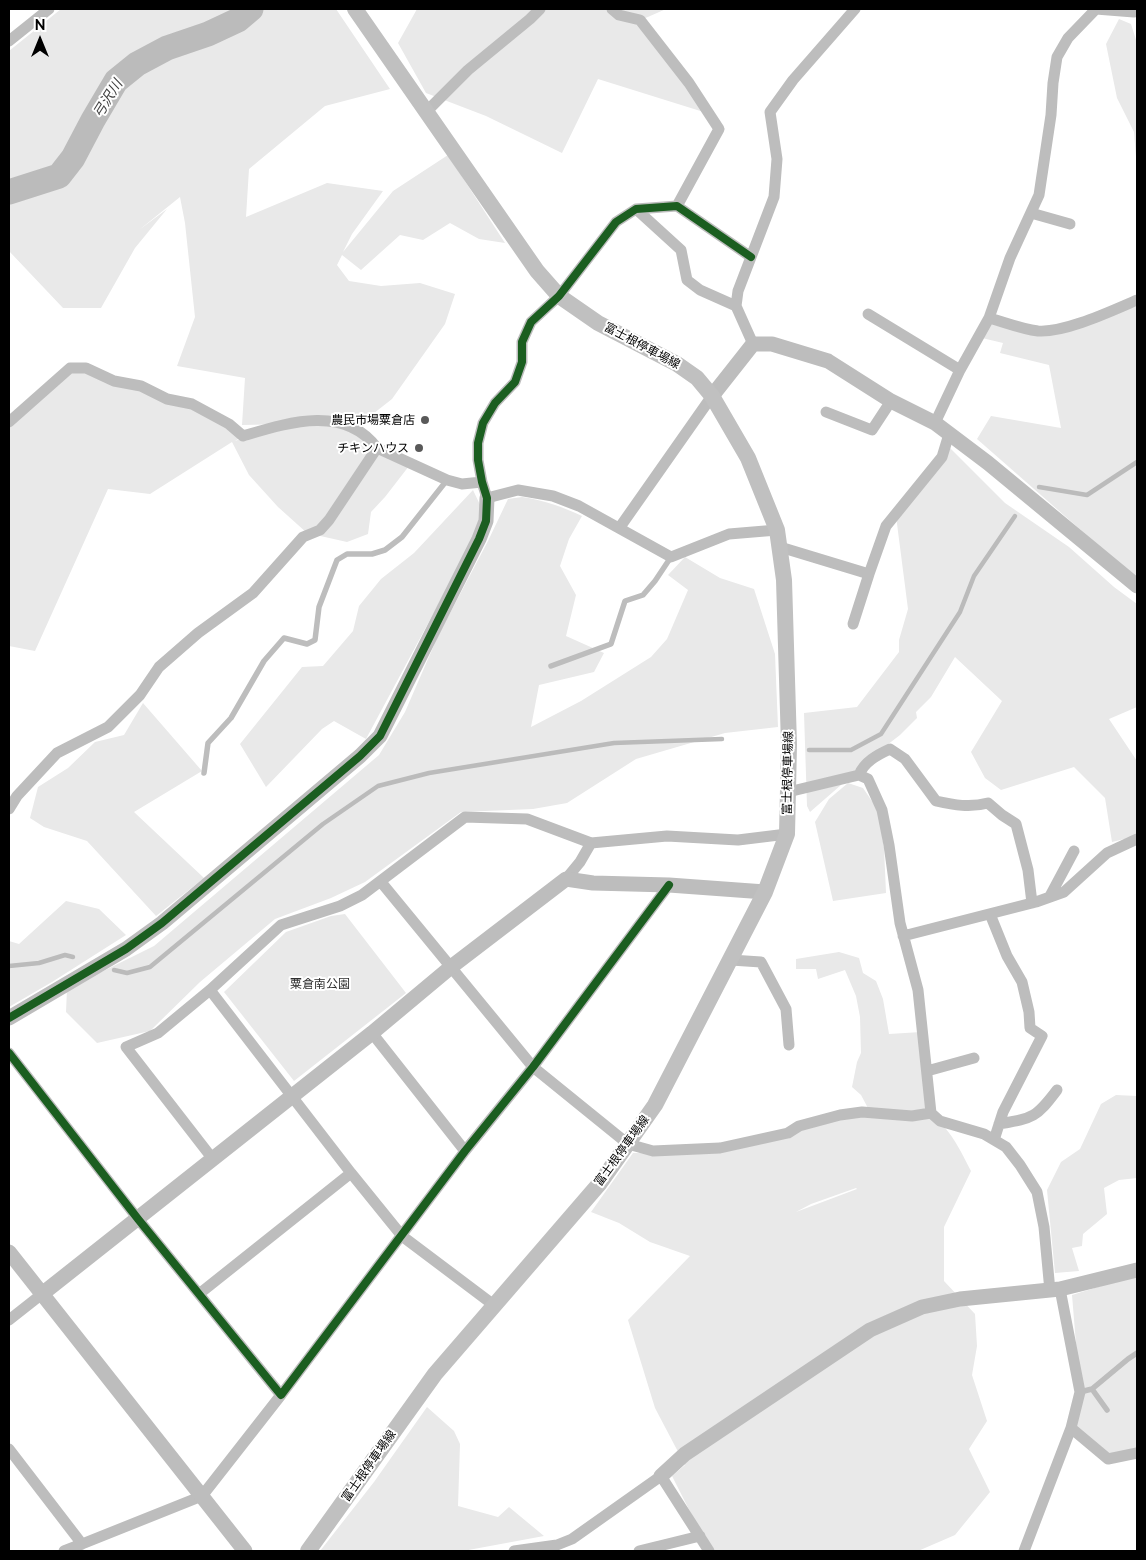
<!DOCTYPE html>
<html>
<head>
<meta charset="utf-8">
<style>
  body { margin:0 }
  #map { position:relative; width:1146px; height:1560px; overflow:hidden; background:#fff; font-family:Raleway,sans-serif }
  canvas { display:block }
  .frame { position:absolute; inset:0; border:10px solid #000; pointer-events:none }
  .north { position:absolute; left:15px; top:15px; width:50px; height:50px; -webkit-text-stroke:4px #fff; paint-order:stroke; rotate:0deg; font-size:14px; font-weight:700; line-height:20px; text-align:center; color:#000 }
  .north::after { content:''; display:block; margin:auto; width:18px; height:22px; background:#000; clip-path:polygon(50% 0,100% 100%,50% 72%,0 100%) }
</style>
</head>
<body>
<div id="map">
<canvas width="1146" height="1560"></canvas>
<div class="frame"></div>
<div class="north">N</div>
</div>
<script>
const ctx = document.querySelector('canvas').getContext('2d');
ctx.lineJoin = 'round';
function fillPath(path, color) { ctx.fillStyle = color; ctx.fill(path, 'evenodd'); }
function strokePath(path, color, width, dash) { ctx.strokeStyle = color; ctx.lineWidth = width; ctx.lineCap = dash ? 'butt' : 'round'; ctx.setLineDash(dash || []); ctx.stroke(path); }
function drawText(font, color, halo, rows, align = 'center') {
  ctx.font = font + ' Raleway,"Noto Sans JP",sans-serif'; ctx.lineWidth = 4; ctx.setLineDash([]); ctx.textBaseline = 'middle'; ctx.strokeStyle = halo; ctx.fillStyle = color; for (const [text, x, y, turn = 0] of rows) {
    ctx.save(); ctx.translate(x, y); ctx.rotate((+turn || 0) * Math.PI / 180); ctx.textAlign = isNaN(turn) ? turn : align; if (halo) ctx.strokeText(text, 0, 0); ctx.fillText(text, 0, 0); ctx.restore();
  }
}
const green = new Path2D(`
  M61,9H336L390,89L325,106L249,169L246,217L327,183L383,191L352,234L343,252L393,191L448,155L505,243L479,239L450,223L423,240L400,235L361,270L342,255L337,265L349,281L381,286L420,283L455,294L445,324L392,399L355,428L409,466L385,497L371,512L368,534L347,542L307,533L278,507L249,475L232,442L150,494L108,489L35,651L9,646V423L70,368L186,403L243,436L235,441L278,426L290,424L242,425L245,378L177,366L195,317L185,223L180,197L139,230L167,209L135,248L101,308H63L9,251V51Z
  M417,9H666L641,20L710,114L598,79L562,153L486,116L426,93L398,43Z
  M1119,19L1131,24L1137,43L1136,157L1134,132L1117,98L1106,44Z
  M1137,300V576L1123,567L977,439L991,416L1061,428L1049,365L1000,353L1003,343L982,338L989,318L1051,331Z
  M946,444L1005,503L1069,547L1114,587L1137,604V707L1109,719L1137,761V836L1112,842L1105,798L1074,767L1001,790L985,778L971,752L1002,701L955,657L931,697L916,712L917,718L900,735L887,745L810,812L807,806L804,713L857,707L899,652V640L908,609L896,516Z
  M473,490L482,509L477,532L366,739L334,721L322,729L266,787L240,744L302,667L323,666L353,631L359,606L381,579L414,553Z
  M522,497C543,500 563,507 582,516L569,539L560,566L576,595L566,636L604,653L594,672L539,685L531,727L581,701L651,657L667,639L688,590L668,575L685,557L720,578L754,589L775,654L778,727L725,733L636,759L567,803L533,809L461,812L365,882L331,898L275,919L200,982L150,1031L97,1043L66,1012L67,989L154,946L379,755L405,712L438,636L488,541L508,499Z
  M143,703L202,771L134,812L204,878L156,916L87,841L44,827L30,818L38,787L68,768L95,742L124,735Z
  M848,783L863,788L878,810L884,848L886,893L833,901L815,822L829,799Z
  M66,901L99,909L126,935L52,982L9,1007V941L19,944Z
  M345,914L406,993L294,1081L224,992L286,932L331,916Z
  M839,952L859,958L863,973L876,981L883,999L889,1034L921,1032L929,1114C950,1127 960,1150 971,1171L944,1227V1281L975,1314L977,1346L972,1375L987,1421L969,1449L990,1492L955,1535L918,1551H710L672,1476L685,1465L655,1408L628,1320L690,1256L650,1242L619,1223L591,1212L633,1153L711,1154L796,1127L869,1110L861,1095L852,1087L857,1062L861,1053L860,1017L856,996L845,970L818,979L816,969H796V959ZM856,1188L857,1189L796,1212L811,1204Z
  M1116,1095L1137,1096V1178L1119,1180L1104,1188L1107,1214L1083,1234L1082,1246L1072,1248L1079,1271L1055,1273L1047,1190L1061,1162L1080,1149L1101,1104Z
  M1137,1275V1450L1106,1458L1073,1430L1080,1392L1072,1295Z
  M427,1407L454,1431L460,1444L458,1506L498,1517L509,1507L544,1536L463,1551H320L374,1482Z`);
const stream = new Path2D(`
  M1039,487L1087,495L1137,462
  M809,750H851L881,734L960,612L974,576L1015,516
  M9,966L39,963L65,955L73,957
  M114,970L127,973L150,967L323,824L378,786L429,773L614,743L722,739`);
const river = new Path2D(`
  M9,192L59,176L73,158L93,120L116,81L137,64L167,48L208,34L238,20L251,9`);
const service = new Path2D(`
  M551,666L611,644L625,601L643,595L655,581L671,557
  M204,773L208,743L231,718L264,661L284,638L307,644L315,640L319,607L337,560L347,554H372L385,550L402,537L447,480
  M1092,1389L1107,1410
  M1080,1392L1092,1389L1128,1359L1137,1353`);
const minor = new Path2D(`
  M612,9L619,15L640,20L689,83L719,129L677,206
  M9,41L49,9
  M426,112L468,70L530,19L540,9
  M636,209L681,250L687,280L700,290L736,306
  M1031,213L1070,224
  M751,257L677,206L636,209L616,222L559,296L531,322L522,342V362L515,382L495,403L483,423L478,443V460L482,482L487,498L518,490L553,496L579,506L671,557L729,534L777,530
  M868,314L960,370
  M989,318L1010,258L1039,195L1051,115L1053,83L1057,57L1068,38L1096,9L1134,12
  M753,344L736,306L738,291L774,197L777,159L770,112L793,80L855,9
  M826,412L872,430L891,401
  M9,422L70,368H86L114,381L141,386L167,399L192,404L229,424L243,436C287,423 344,404 377,448
  M935,423L960,370L989,318C1004,322 1021,329 1038,331C1065,333 1111,311 1137,300
  M620,527L712,396
  M780,547L869,574L853,624
  M869,574L886,526L942,457L949,434
  M859,775C864,762 877,755 890,749L905,759L936,801C954,805 970,808 988,803L1002,815L1016,824L1028,870L1032,903
  M788,792L859,775L868,779L882,810L889,845L900,923L918,990L931,1113L940,1121L984,1134L1006,1147L1020,1165L1037,1192L1044,1227L1050,1291
  M9,809L17,796L57,753L108,727L140,695L159,667L198,633L253,593L303,537L320,530L329,520L377,448L447,480L462,484L482,482
  M591,843L667,836L738,840L787,834
  M381,882L533,1067L628,1144L653,1151L720,1148L788,1133L799,1126L840,1115L862,1112L912,1116L931,1113
  M1050,896L1074,851
  M990,914L1007,956L1022,982L1029,1012L1030,1028L1042,1036L1003,1112L994,1140
  M903,936L1036,902L1064,892L1107,853L1137,839
  M731,960L761,962L786,1009L789,1045
  M210,990L351,1173L402,1236L495,1306
  M372,1033L465,1151
  M9,1053L138,1219L281,1395L465,1151L533,1067L669,885
  M927,1071L974,1058
  M999,1124C1033,1118 1036,1118 1057,1090
  M212,1158L126,1047L158,1033L210,990L281,925L340,906L362,895L465,817L527,819L591,843L580,862L566,879
  M199,1294L351,1173
  M9,1320L42,1294
  M1071,1428L1108,1459L1137,1453
  M9,1449L82,1544L64,1551
  M82,1544L202,1496L281,1395
  M514,1551L557,1545L572,1539L661,1476L709,1551
  M639,1551L700,1536
  M1024,1551L1071,1428L1080,1392L1060,1289`);
const tertiary = new Path2D(`
  M712,396L753,344H772L828,361L891,401L935,423L988,463L1137,586
  M9,1018L126,949L162,923L360,756L380,736L479,539L486,521L487,498
  M9,1252L245,1551
  M42,1294L372,1033L451,967L566,879L593,883L669,885L765,892
  M661,1476L685,1454L870,1330L922,1307L960,1299L1060,1289L1137,1270`);
const secondary = new Path2D(`
  M308,1551L435,1374L600,1183L655,1105L765,892L787,834L789,745L784,580L777,530L748,458L712,396L697,378L677,364L598,323L559,296L537,271L355,9`);
const cycleway = new Path2D(`
  M9,1018L126,949L162,923L360,756L380,736L479,539L486,521L487,498L482,482L478,460V443L483,423L495,403L515,382L522,362V342L531,322L559,296L616,222L636,209L677,206L751,257
  M9,1053L138,1219L281,1395L465,1151L533,1067L669,885`);
const markers = [
  [425,420,5,"#595959"],
  [419,448,5,"#595959"]
];
const streetNames = [
  ["富士根停車場線",642,346,28],
  ["富士根停車場線",788,773,-89],
  ["富士根停車場線",622,1151,-54],
  ["富士根停車場線",369,1466,-55]
];
const poiNames = [
  ["農民市場粟倉店",415,420],
  ["チキンハウス",409,448]
];
const parkNames = [
  ["粟倉南公園",320,984]
];
const waterNames = [
  ["弓沢川",108,99,-58]
];
fillPath(green, '#e9e9e9');
strokePath(stream, '#bbb', 4.5);
strokePath(river, '#bbb', 25);
strokePath(service, '#bdbdbd', 5.5);
strokePath(minor, '#bdbdbd', 11);
strokePath(tertiary, '#bdbdbd', 15);
strokePath(secondary, '#c0c0c0', 16);
strokePath(cycleway, '#1b5e20', 8);
for (const [x, y, r, color] of markers) { const dot = new Path2D(); dot.arc(x, y, r, 0, 2 * Math.PI); ctx.fillStyle = color; ctx.fill(dot); strokePath(dot, '#fff', 2); }
drawText('12px', '#000', '#fff', streetNames);
drawText('12px', '#000', '#fff', poiNames, 'right');
drawText('12px', '#2e2e2e', '#fff', parkNames);
drawText('italic 14px', '#3f3f3f', '#fff', waterNames);
</script>
</body>
</html>
